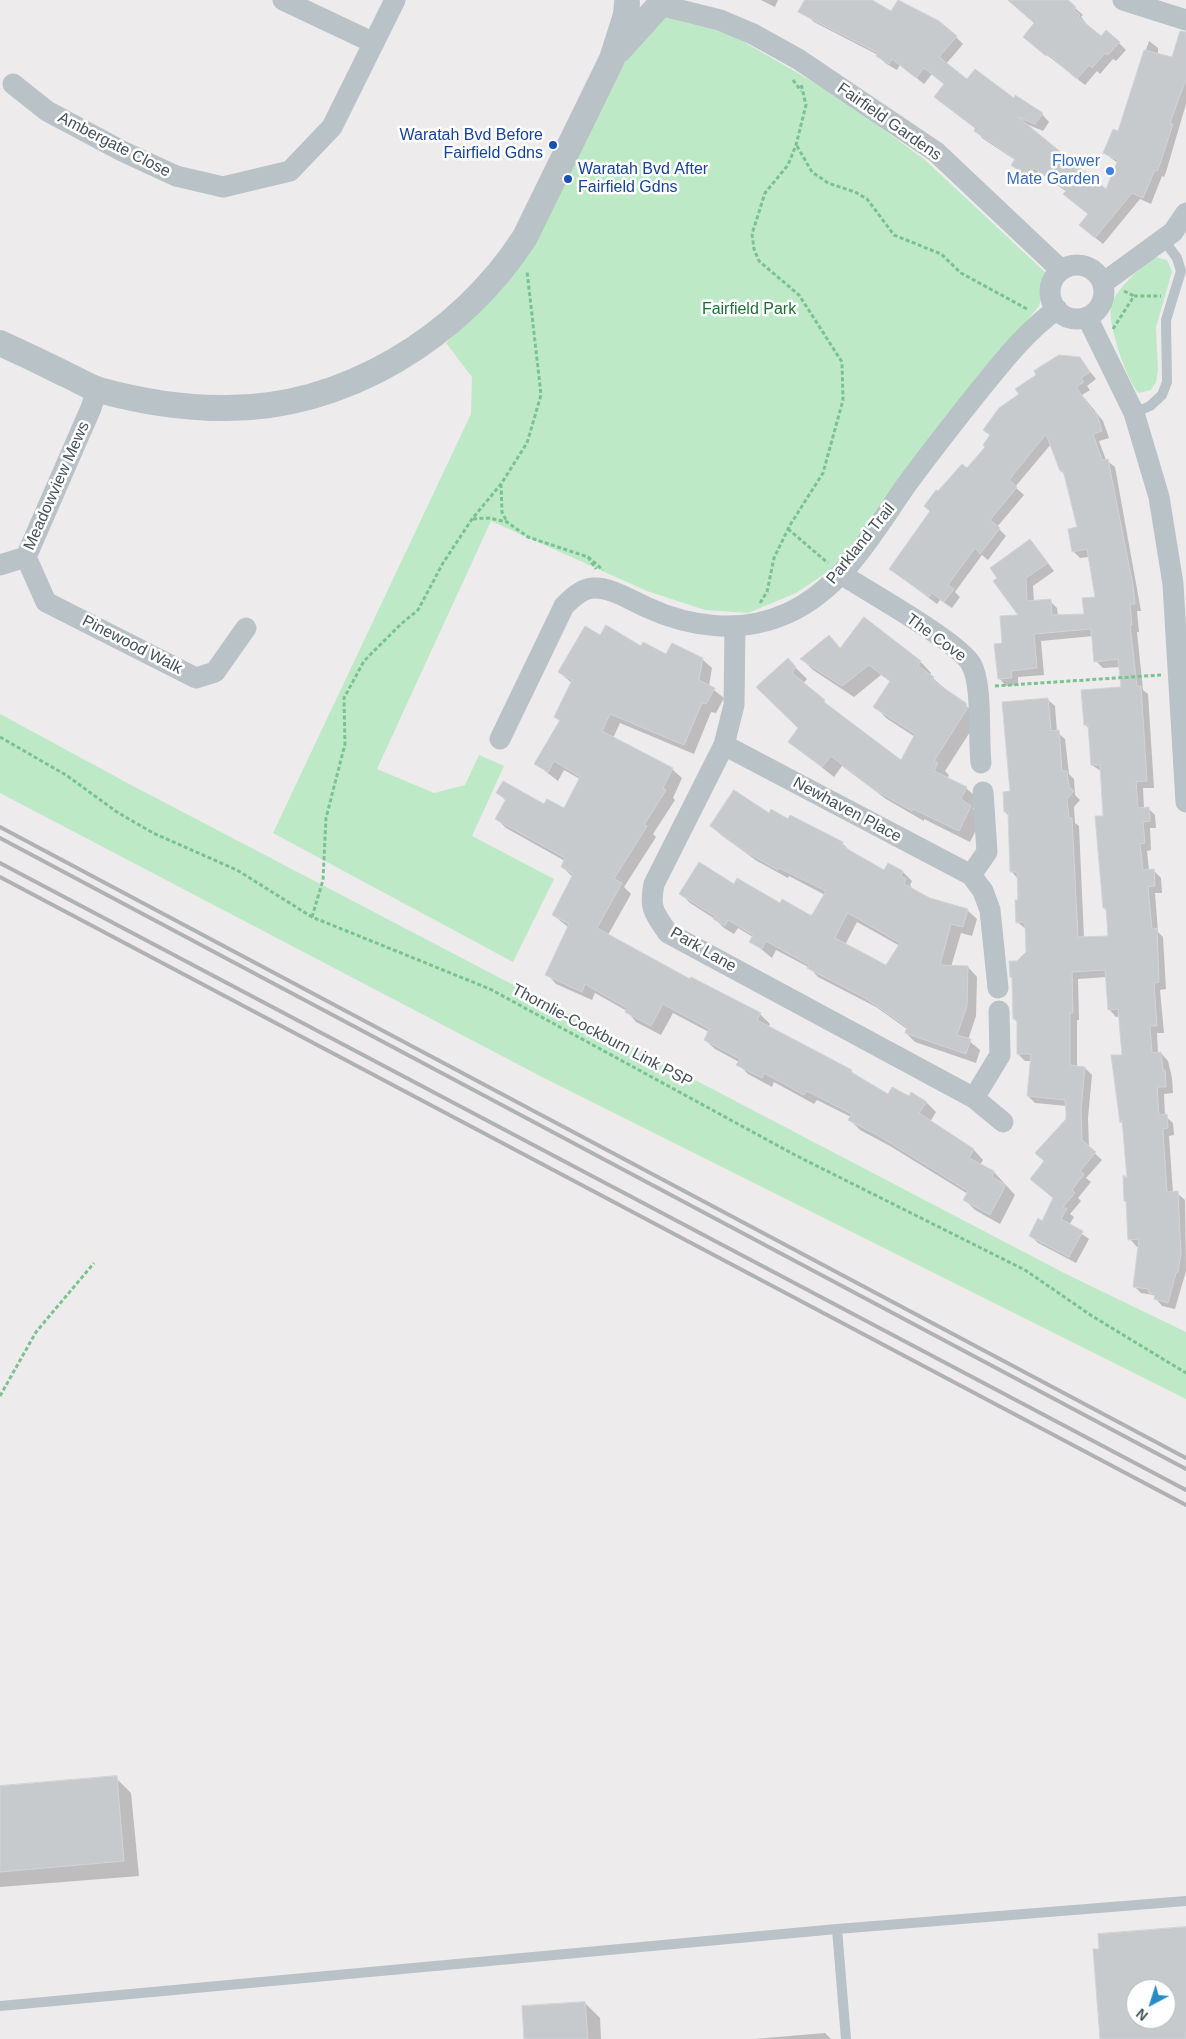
<!DOCTYPE html>
<html>
<head>
<meta charset="utf-8">
<style>
  body { margin:0 }
  #map { position:relative; width:1186px; height:2039px; overflow:hidden; background:#eeebec; font-family:Arial,sans-serif }
  canvas { display:block }
  .north { position:absolute; left:1126px; top:1979px; width:50px; height:50px; box-sizing:border-box; background:#fff; border:1px solid #b5babc; border-radius:50%; rotate:220deg; font-size:14px; font-weight:700; line-height:20px; text-align:center; color:#465257 }
  .north::after { content:''; display:block; margin:auto; width:18px; height:22px; background:#2a8bc9; clip-path:polygon(50% 0,100% 100%,50% 72%,0 100%) }
</style>
</head>
<body>
<div id="map">
<canvas width="1186" height="2039"></canvas>
<div class="north">N</div>
</div>
<script>
const ctx = document.querySelector('canvas').getContext('2d');
ctx.lineJoin = 'round';
function fillPath(path, color) { ctx.fillStyle = color; ctx.fill(path, 'evenodd'); }
function strokePath(path, color, width, dash) { ctx.strokeStyle = color; ctx.lineWidth = width; ctx.lineCap = dash ? 'butt' : 'round'; ctx.setLineDash(dash || []); ctx.stroke(path); }
function drawText(font, color, halo, rows, align = 'center') {
  ctx.font = font + ' Arial,sans-serif'; ctx.lineWidth = 5; ctx.setLineDash([]); ctx.textBaseline = 'middle'; ctx.strokeStyle = halo; ctx.fillStyle = color; for (const [text, x, y, turn = 0] of rows) {
    ctx.save(); ctx.translate(x, y); ctx.rotate((+turn || 0) * Math.PI / 180); ctx.textAlign = isNaN(turn) ? turn : align; if (halo) ctx.strokeText(text, 0, 0); ctx.fillText(text, 0, 0); ctx.restore();
  }
}
const green = new Path2D(`
  M682,6L839,97L925,160L1047,274L1039,306L996,357L835,567L796,593L748,613L705,610L647,591L491,521L377,769L434,793L465,785L479,755L504,766L472,836L554,879L513,962L273,833L471,414L472,377L446,343L519,267L646,21Z
  M1155,257L1167,260L1172,272L1156,327L1158,370L1156,382L1151,390L1139,393C1127,382 1107,322 1111,306C1116,289 1136,273 1148,261Z
  M0,714L133,786L1066,1274L1186,1332V1399L546,1079L0,793Z`);
const shadow = new Path2D(`
  M761,0H778L775,7Z
  M815,0H870L891,12L956,37L963,44L946,64L967,81L1014,99L1042,114L1049,122L1043,131L1024,123L1106,191L1118,163L1104,153L1118,133L1149,41L1158,48V54L1172,59L1186,41V104L1166,172L1164,177L1162,176L1151,204L1140,199L1103,244L1088,232L1089,215L1072,201L1067,192L1042,174L1036,183L1020,172L1012,165L1015,160L982,138L976,129L936,97L945,84L932,74L924,84L900,65L897,70L885,63L878,55L814,22L807,15Z
  M1008,0H1066L1083,15L1081,17L1086,23L1085,25L1101,38L1119,43L1126,50L1116,61L1113,59L1100,74L1097,71L1085,85L1024,37L1035,24Z
  M1079,358L1096,379L1087,386L1090,390L1082,395L1103,421L1109,438L1099,441L1106,460L1115,467L1141,611H1137L1139,632H1137L1143,690L1148,694L1154,788H1143L1144,808H1148L1155,815L1156,828H1150L1151,850L1147,851L1149,871L1153,870L1161,878L1162,893H1155L1158,932L1163,937L1166,989L1160,990L1164,1033H1157L1158,1054L1161,1053L1168,1061L1172,1078L1173,1093L1164,1094L1165,1116L1173,1123L1174,1135L1169,1136L1173,1193H1177L1185,1200L1186,1271L1175,1309L1162,1306L1153,1295L1141,1293L1134,1286L1140,1246L1137,1247L1130,1239L1128,1203L1125,1201L1128,1181L1124,1125L1121,1122L1113,1057L1123,1056L1120,1016L1116,1017L1109,1009L1107,977L1078,979L1079,1020H1077V1067L1085,1068L1092,1075L1088,1118L1089,1148L1102,1160L1086,1178L1091,1182L1078,1198L1081,1201L1070,1214L1074,1217L1069,1225L1089,1239L1076,1263L1038,1243L1030,1235L1042,1222L1054,1199L1045,1162L1067,1119V1106L1035,1103L1028,1096L1031,1061H1025L1018,1054V1023L1014,1019L1013,979L1011,976L1017,962L1027,953L1026,929L1017,922L1020,901L1018,879L1012,872L1009,816L1005,812L1047,699L1055,706L1057,732L1065,739L1069,774L1074,779L1075,795L1080,800L1074,807L1075,823L1079,826L1084,938L1109,937L1108,912L1104,908L1105,817L1102,772L1092,765L1089,729L1085,724L1122,688L1120,667L1103,668L1096,661L1093,636L1041,641L1044,675L1018,677V685L1006,686L999,678L1003,644L1020,616L1030,540L1054,571L1033,586L1034,602L1050,601L1057,608L1058,616H1085L1097,598L1089,557L1080,558L1073,551L1078,528L1065,475L1061,471L1051,444L1015,487L1024,495L997,527L1006,536L988,560L982,555L955,592L960,597L952,608L940,600L937,604L890,569L931,512L938,493L967,470L987,447L991,436L984,429Z
  M601,637L667,656L702,659L712,668L709,686L724,698L716,713L711,712L694,754L620,723L613,738L672,769L682,778L673,798L675,800L653,834L656,837L624,887L631,894L608,935L690,981L760,1014L770,1024L768,1027L851,1071L858,1078L888,1096L909,1097L926,1102L936,1112L930,1122L974,1150L983,1160L980,1165L994,1172L1015,1195L1000,1224L975,1210L965,1200L968,1194L890,1146L860,1130L850,1120L851,1117L817,1100L814,1104L774,1082L772,1087L748,1074L738,1064L739,1062L715,1049L705,1040L709,1032L673,1013L661,1035L636,1022L627,1011L595,993L592,1000L556,984L547,974L568,927L553,915L573,877L562,867L565,861L506,828L497,819L506,801L498,793L564,809L580,779L564,770L558,781L536,764L560,722L556,717L572,683L559,672Z
  M829,637L841,649L920,661L931,673L930,676L977,715V721L945,771L949,775L947,779L966,788L978,799L973,809L982,818L970,842L924,819V821L886,799L842,766L834,777L790,742L800,728L787,659L807,679L803,684L836,713L901,762L915,737L886,718L875,706L891,682L881,675L854,697L813,670L802,659Z
  M769,815L789,821L791,816L843,844L852,853L885,872L889,865L903,872L912,881L910,885L914,891L930,899L967,910L977,919L972,936L961,933L951,967H968L977,977L976,1016L968,1040L980,1050L976,1063L915,1042L906,1033L907,1029L876,1007L818,977L810,968L776,950L772,958L751,941L753,937L738,928L734,934L724,928L715,919L690,903L681,894L734,886L813,917L825,895L789,876L788,878L757,861L721,835L712,826ZM857,922L900,946L886,967L845,945Z
  M116,1778L131,1793L139,1876L0,1887V1787Z
  M585,2003L600,2018L601,2039H526Z
  M825,2033L831,2039H754Z`);
const building = new Path2D(`
  M805,0H872L891,11L898,0L939,21L957,36L939,57L967,79L975,69L1014,98L1015,95L1043,113L1035,124L1018,117L1106,189L1118,160L1103,153L1113,129L1118,131L1144,50L1172,57L1180,31L1186,32V79L1170,123L1173,124L1160,164L1157,171L1155,170L1143,198L1132,193L1095,238L1079,225L1088,214L1063,194L1067,190L1034,168L1028,177L1011,165L1015,159L974,131L975,128L934,97L944,84L924,68L916,78L892,59L889,64L876,56L878,53L798,12Z
  M1008,0H1068L1076,7L1074,10L1080,15L1078,17L1101,36L1106,30L1120,42L1108,55L1105,53L1092,68L1089,65L1077,79L1048,54L1046,56L1023,37L1034,23Z
  M1059,355L1080,357L1090,372L1081,378L1084,382L1076,387L1094,413L1096,412L1102,431L1093,434L1102,460L1108,459L1133,586L1135,604H1130L1132,625H1130L1137,686H1141L1147,781L1136,782L1138,808L1149,807L1150,821L1143,822L1145,843L1140,844L1143,870L1154,869L1155,886L1148,887L1152,929L1157,928L1159,982L1154,983L1157,1026H1150L1152,1053L1161,1052L1163,1070H1165L1166,1087H1157L1159,1115L1167,1114L1168,1128L1163,1129L1167,1192L1178,1191L1181,1253L1178,1272L1176,1273L1168,1303L1154,1299L1155,1294L1149,1293L1148,1289L1133,1287L1139,1239L1128,1240L1126,1201H1124L1123,1175L1127,1178L1122,1120L1120,1123L1111,1055H1122L1118,1009L1108,1010L1105,970L1072,972L1073,1013H1070V1065L1085,1067L1081,1110L1082,1140L1096,1152L1080,1171L1084,1174L1072,1190L1075,1193L1063,1207L1067,1209L1061,1219L1083,1231L1069,1257L1029,1236L1038,1218L1042,1221L1053,1198L1030,1179L1044,1161L1035,1153L1066,1119V1112L1065,1100L1027,1096L1031,1054H1017V1019H1013L1012,977H1010L1009,961H1017L1026,952L1025,922L1016,923L1015,900H1018L1017,872H1010L1008,812H1004L1003,792L1010,791L1002,702L1048,698L1051,731L1059,730L1062,771H1067L1069,787L1074,791L1067,799L1069,818H1072L1078,937L1108,936L1106,908H1103L1095,816H1103L1100,765H1091L1088,725H1084L1081,690L1121,687L1118,659L1094,662L1091,629L1034,634L1037,668L1011,671L1012,678L998,679L994,644L1002,643L1000,616L1018,615L993,581L997,578L990,568L1030,539L1048,563L1026,578L1027,601L1051,599L1052,615L1084,614L1082,598L1095,597L1087,549L1072,552L1068,529L1077,527L1063,470L1060,471L1046,434L1009,480L1017,487L990,520L1000,528L980,554L975,548L948,585L954,589L944,602L932,593L929,597L889,569L930,511L924,506L936,490L938,491L962,464L967,468L985,447L983,445L990,435L983,430L999,408L1019,394L1015,389L1036,375L1034,371Z
  M864,617L921,661L918,666L934,677L932,680L966,703L967,709L934,761L938,763L934,771L967,787L961,799L971,806L959,831L913,809L912,811L873,789L831,756L822,767L788,742L798,728L756,687L788,658L796,667L792,673L825,700L824,702L901,760L915,734L873,707L890,681L869,665L842,686L800,659L829,635L840,648Z
  M606,625L641,646L643,642L666,654L672,643L703,658L699,680L715,688L706,704L702,703L684,745L610,714L602,731L673,768L663,788L666,790L644,825L647,826L614,879L622,883L597,928L690,979L691,977L761,1013L757,1020L852,1070L851,1072L888,1094L892,1087L909,1096L911,1092L927,1102L919,1113L974,1149L969,1158L994,1171L992,1177L1006,1185L990,1215L963,1200L968,1191L879,1136L848,1120L852,1114L807,1091L804,1095L764,1073L762,1078L736,1065L740,1059L704,1040L709,1029L663,1004L651,1026L625,1012L627,1008L585,984L582,992L545,975L569,924L552,915L573,874L561,867L565,858L495,819L506,799L496,793L503,781L544,804L547,799L564,808L580,777L554,761L548,772L534,764L560,720L554,717L572,680L558,672L585,626L600,635Z
  M734,790L769,813L771,809L788,819L790,815L843,842L842,846L884,870L888,863L903,871L901,876L906,879L904,884L930,898L968,909L963,927L951,924L940,965L968,966L967,1006L957,1035L971,1039L966,1054L905,1033L907,1027L865,998L807,968L809,965L766,941L762,949L749,942L753,935L728,920L725,926L713,919L715,916L679,894L699,862L734,884L737,878L780,903L782,899L810,915H812L826,891L779,868L778,870L746,852L710,826ZM848,913L900,943L886,965L835,938Z
  M117,1776L124,1861L0,1872V1786Z
  M1186,1927V2039H1100L1093,1949H1099L1098,1934ZM1136,1989H1166V2019H1136Z
  M585,2002L588,2039H524L522,2006Z`);
const path = new Path2D(`
  M793,80L801,91
  M797,146L812,172L828,183L855,192L867,199L894,235L941,254L961,273L1027,309
  M1124,291L1134,296
  M1113,329L1134,296H1161
  M501,484L502,512L507,522
  M473,519L489,518L507,522L528,537L588,557L596,569
  M788,529L828,563
  M588,557L603,570
  M760,603L767,592L774,558L790,525L823,473L843,400L842,362L799,295L759,261L754,249L752,234L765,193L788,165L796,145L806,105L801,84
  M995,686L1161,675
  M0,737L66,775L117,812L153,833L237,870L312,917L490,989L795,1155L1025,1270L1092,1316L1186,1373
  M312,917L323,880L326,818L345,744L344,698L364,661L401,624L418,610L443,563L472,519L501,484L527,443L541,395L527,271
  M0,1396L36,1332L94,1263`);
const service = new Path2D(`
  M1134,413L1150,406L1162,395L1167,382L1166,320L1181,271L1177,258L1163,239
  M837,1929L846,2039
  M0,2006L837,1929L1186,1901`);
const minor = new Path2D(`
  M283,0L374,43
  M1123,0L1186,20
  M664,6L720,20L753,34L798,59L936,152L1061,270
  M13,84L47,111L122,151L176,176L223,187L290,171L332,127L395,0
  M1050 292a27 27 0 1 1 54 0a27 27 0 1 1-54 0Z
  M1103,283L1173,232L1186,213
  M1087,317L1134,413L1159,497L1173,584L1186,802
  M26,557L46,602L196,678L215,672L246,628
  M0,565L26,557L91,408L97,389
  M841,574C867,591 959,642 971,664C983,684 978,738 981,763
  M735,627L734,705L724,745L654,884C649,908 654,913 668,933L974,1098L1003,1122
  M500,739L564,606C572,598 581,589 593,588C611,587 630,600 646,607C691,628 742,634 788,613C843,588 874,531 907,484C929,454 951,426 974,397C1000,365 1024,333 1057,309
  M724,745L971,875L983,891L990,910L998,988
  M971,875L987,852L983,792
  M974,1098L1000,1055L999,1011`);
const tertiary = new Path2D(`
  M619,50L655,10
  M0,343C22,353 43,363 65,374C76,379 87,386 99,390C139,401 180,408 222,408C343,410 461,337 525,237L612,59L626,15L627,3`);
const rail = new Path2D(`
  M0,827L1186,1458
  M0,838L1186,1469
  M0,863L1186,1490
  M0,877L1186,1505`);
const markers = [
  [553,145,5,"#1a4fb4"],
  [1110,171,5,"#3f7fe0"],
  [568,179,5,"#1a4fb4"]
];
const streetNames = [
  ["Fairfield Gardens",889,122,35],
  ["Ambergate Close",114,145,27],
  ["Meadowview Mews",57,486,-66],
  ["Parkland Trail",861,544,-51],
  ["The Cove",936,638,36],
  ["Pinewood Walk",132,645,27],
  ["Newhaven Place",847,810,28],
  ["Park Lane",703,950,30],
  ["Thornlie-Cockburn Link PSP",602,1036,28]
];
const transitNames = [
  ["Waratah Bvd Before",543,136],
  ["Fairfield Gdns",543,154],
  ["Waratah Bvd After",578,170,"left"],
  ["Fairfield Gdns",578,188,"left"]
];
const shopNames = [
  ["Flower",1100,162],
  ["Mate Garden",1100,180]
];
const parkNames = [
  ["Fairfield Park",749,310]
];
fillPath(green, '#bde9c6');
fillPath(shadow, '#0003');
fillPath(building, '#c6cacd');
strokePath(building, '#d0d3d7', 1);
strokePath(path, '#79c391', 3, [4, 2.5]);
strokePath(service, '#b8c2c7', 10);
strokePath(minor, '#b8c2c7', 21);
strokePath(tertiary, '#b8c2c7', 26);
strokePath(rail, '#aeb2b5', 4);
for (const [x, y, r, color] of markers) { const dot = new Path2D(); dot.arc(x, y, r, 0, 2 * Math.PI); ctx.fillStyle = color; ctx.fill(dot); strokePath(dot, '#fff', 2); }
drawText('16px', '#465257', '#fff', streetNames);
drawText('16px', '#164399', '#fff', transitNames, 'right');
drawText('16px', '#366cbe', '#fff', shopNames, 'right');
drawText('16px', '#1f6f39', '#fff', parkNames);
</script>
</body>
</html>
